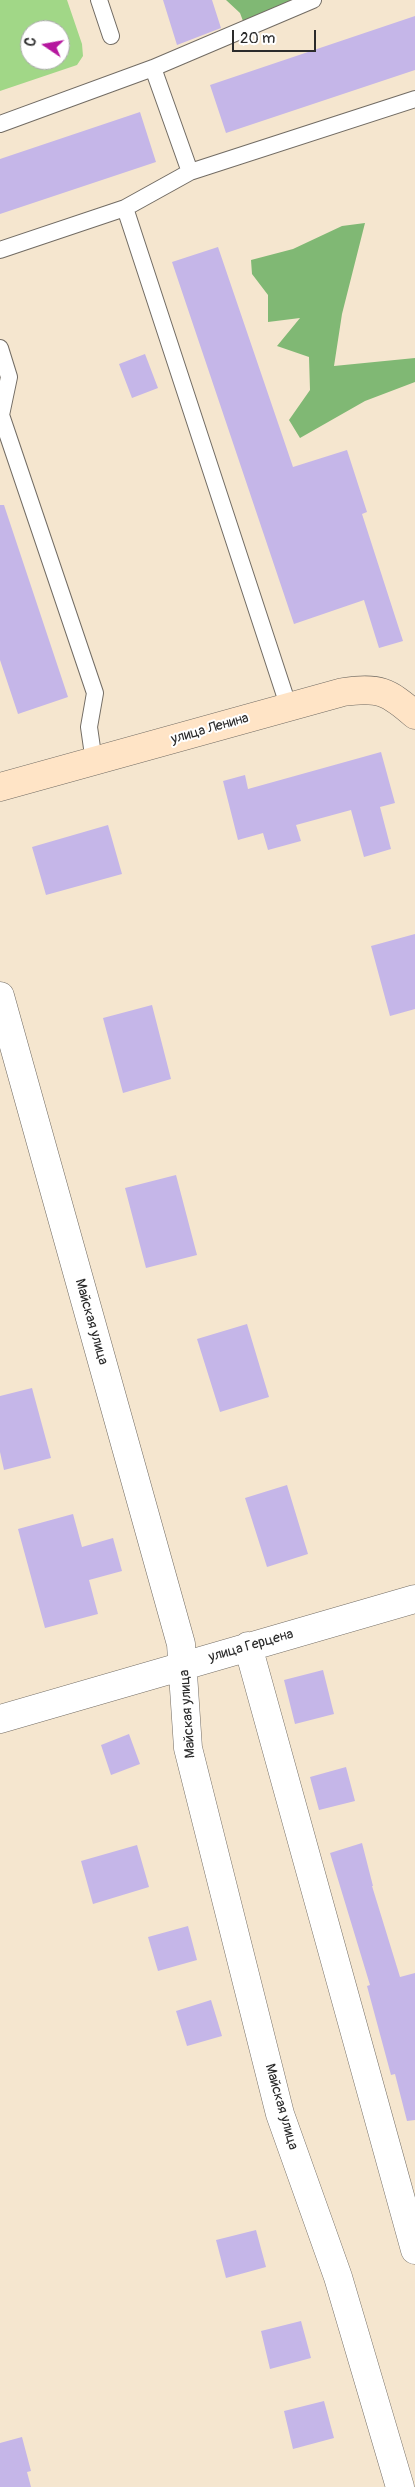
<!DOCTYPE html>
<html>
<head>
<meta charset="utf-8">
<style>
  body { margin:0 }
  #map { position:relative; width:415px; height:2487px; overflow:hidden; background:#f5e6cf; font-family:Pangolin,sans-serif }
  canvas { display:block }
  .north { position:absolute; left:20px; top:20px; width:50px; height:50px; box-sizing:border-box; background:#fff; border:1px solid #aaa; border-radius:50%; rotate:282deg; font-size:14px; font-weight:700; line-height:20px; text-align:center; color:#2b2b2b }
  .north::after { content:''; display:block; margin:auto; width:18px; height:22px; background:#b5179e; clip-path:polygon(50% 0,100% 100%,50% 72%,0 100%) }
  .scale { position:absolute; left:232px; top:30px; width:84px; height:22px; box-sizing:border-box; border:2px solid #2b2b2b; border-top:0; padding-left:6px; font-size:15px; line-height:18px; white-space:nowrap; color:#2b2b2b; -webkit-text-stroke:4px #fff; paint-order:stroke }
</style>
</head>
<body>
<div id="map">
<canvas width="415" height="2487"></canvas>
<div class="north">С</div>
<div class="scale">20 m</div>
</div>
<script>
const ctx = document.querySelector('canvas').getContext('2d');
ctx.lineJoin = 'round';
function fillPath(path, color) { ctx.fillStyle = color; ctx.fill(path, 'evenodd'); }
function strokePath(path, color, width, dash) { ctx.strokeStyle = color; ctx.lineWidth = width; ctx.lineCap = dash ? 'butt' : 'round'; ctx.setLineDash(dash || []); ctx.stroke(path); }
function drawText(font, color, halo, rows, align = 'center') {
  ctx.font = font + ' Pangolin,sans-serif'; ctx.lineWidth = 4; ctx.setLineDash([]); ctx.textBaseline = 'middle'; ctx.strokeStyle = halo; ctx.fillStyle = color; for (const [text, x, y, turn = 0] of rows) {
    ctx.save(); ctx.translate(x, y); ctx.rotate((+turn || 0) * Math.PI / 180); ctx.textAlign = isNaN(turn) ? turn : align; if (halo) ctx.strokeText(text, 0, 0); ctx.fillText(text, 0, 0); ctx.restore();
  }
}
const green = new Path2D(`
  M0,0H67L82,44L83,56L77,65L0,91ZM30,30H60V60H30Z`);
const forest = new Path2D(`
  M226,0H300L249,37L240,13Z
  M365,223L342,314L334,366L415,358V382L365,401L300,438L289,420L310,390L309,357L277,346L300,318L268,322V295L252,274L251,260L293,249L342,226Z`);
const building = new Path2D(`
  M163,0H212L221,28L177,45Z
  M415,16V70L226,133L210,85Z
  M140,112L156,162L0,214V159Z
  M218,247L293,467L347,450L367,512L362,514L403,641L379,648L364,600L294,624L172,262Z
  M145,354L158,388L132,398L119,364Z
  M0,505H4L68,697L18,714L0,660Z
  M381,752L395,803L380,807L391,849L364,857L351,810L296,825L301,841L268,850L263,833L238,840L223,781L245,775L248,789Z
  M108,825L122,874L46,895L32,847Z
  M415,934V1009L390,1016L371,946Z
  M152,1005L171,1079L123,1093L103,1018Z
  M176,1175L197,1255L146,1268L125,1188Z
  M247,1324L269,1397L220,1412L197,1339Z
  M32,1388L51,1458L4,1470L0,1452V1396Z
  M287,1485L308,1554L267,1567L245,1498Z
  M73,1514L82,1547L113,1538L122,1571L89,1580L98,1614L45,1628L18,1529Z
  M323,1670L334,1714L295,1724L284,1680Z
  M129,1734L140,1764L111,1775L101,1745Z
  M346,1767L355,1801L319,1810L310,1777Z
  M362,1843L373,1886H372L400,1977L415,1973V2120L407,2121L395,2074L391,2075L367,1986L370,1985L330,1853Z
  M137,1845L149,1887L93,1904L81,1861Z
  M188,1926L197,1960L158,1971L148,1937Z
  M211,2000L222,2036L187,2046L176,2011Z
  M256,2230L266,2267L226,2278L216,2240Z
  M301,2321L311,2358L270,2369L261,2331Z
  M324,2401L334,2438L293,2449L284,2411Z
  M22,2437L31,2471L27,2472L31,2487H0V2443Z`);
const lane = new Path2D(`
  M99,0L111,36
  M153,68L190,172
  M0,124L153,68L313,0
  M125,208L289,708
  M0,250L125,208L190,172L415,99
  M0,348L9,377L1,415L95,693L89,727L94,762`);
const street = new Path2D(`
  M0,996L181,1644L188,1748L280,2114L338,2277L400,2487
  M248,1646L415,2250
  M0,1719L415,1599`);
const secondary = new Path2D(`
  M0,787L343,692C379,687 388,691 415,715`);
const streetNames = [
  ["улица Ленина",210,729,-16],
  ["Майская улица",91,1322,74],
  ["улица Герцена",251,1646,-16],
  ["Майская улица",188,1714,-94],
  ["Майская улица",281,2107,74]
];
fillPath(green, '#a1d787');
fillPath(forest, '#80b874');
fillPath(building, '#c5b6e8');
strokePath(lane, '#726c64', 18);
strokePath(street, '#726c64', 29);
strokePath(secondary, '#726c64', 29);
strokePath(lane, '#fff', 16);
strokePath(street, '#fff', 28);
strokePath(secondary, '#ffe4c6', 28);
drawText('14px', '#2b2b2b', '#fff', streetNames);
</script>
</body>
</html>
